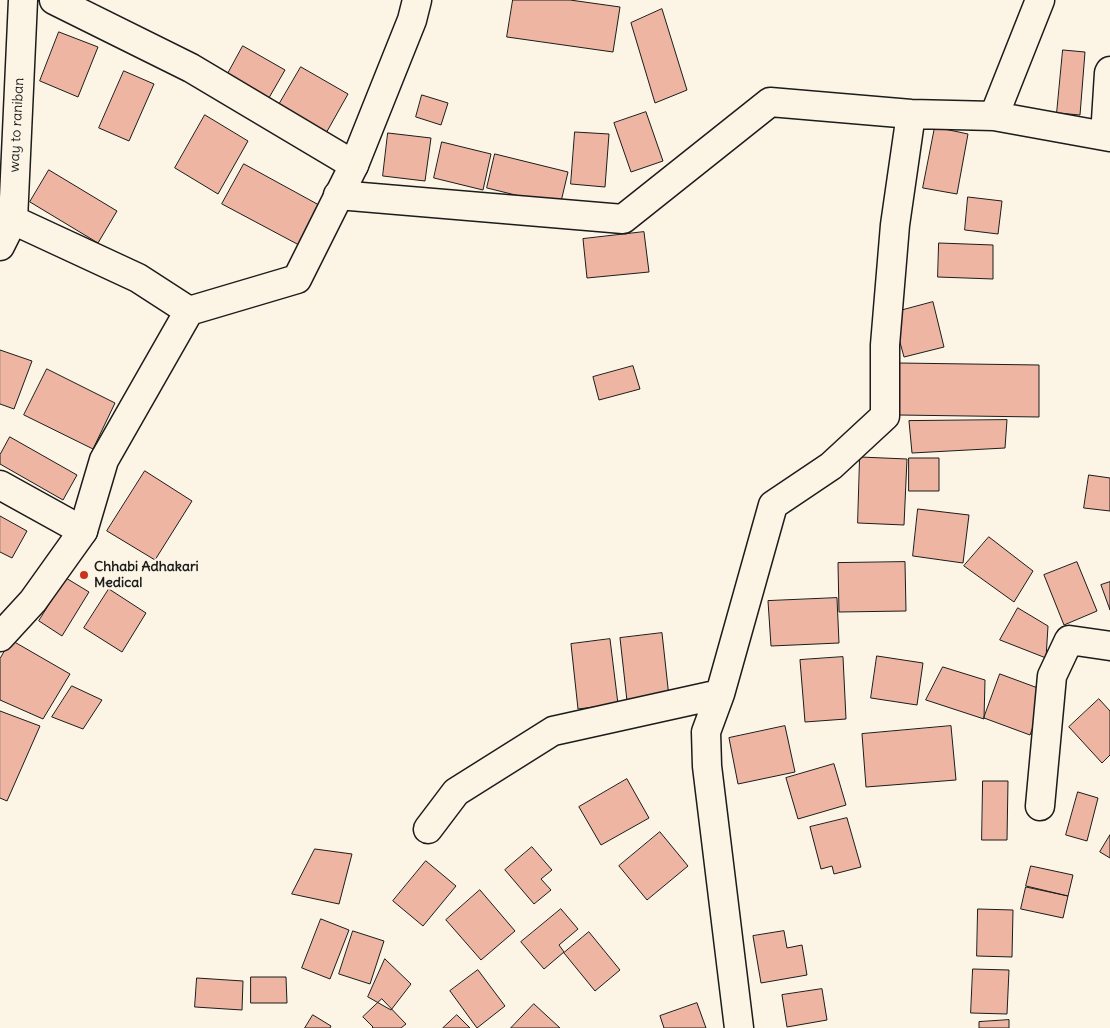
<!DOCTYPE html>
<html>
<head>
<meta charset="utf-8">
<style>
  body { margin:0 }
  canvas { display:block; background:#fcf5e5 }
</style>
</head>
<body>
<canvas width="1110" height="1028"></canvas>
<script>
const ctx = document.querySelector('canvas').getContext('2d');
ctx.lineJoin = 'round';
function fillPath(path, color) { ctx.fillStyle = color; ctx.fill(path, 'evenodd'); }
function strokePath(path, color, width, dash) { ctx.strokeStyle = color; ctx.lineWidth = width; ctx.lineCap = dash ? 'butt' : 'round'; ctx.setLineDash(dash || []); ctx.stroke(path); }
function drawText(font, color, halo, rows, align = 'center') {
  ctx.font = font + ' Delius,sans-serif'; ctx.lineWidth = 5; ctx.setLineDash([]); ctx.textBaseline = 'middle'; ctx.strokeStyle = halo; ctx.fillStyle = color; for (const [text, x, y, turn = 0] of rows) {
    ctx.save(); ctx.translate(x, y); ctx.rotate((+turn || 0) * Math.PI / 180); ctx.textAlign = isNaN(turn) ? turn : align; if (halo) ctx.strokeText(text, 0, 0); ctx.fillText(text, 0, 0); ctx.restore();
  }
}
const building = new Path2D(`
  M513,0H570L620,7L613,52L507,37Z
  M662,9L687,90L655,103L631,23Z
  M59,32L98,47L78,97L40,81Z
  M243,46L285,70L266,103L225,79Z
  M1063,50L1085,52L1080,115L1057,113Z
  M301,67L348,94L325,135L277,108Z
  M124,71L154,84L129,141L99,128Z
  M422,95L448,103L441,125L416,117Z
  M646,112L663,161L631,172L614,123Z
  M205,115L248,141L218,194L175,168Z
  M935,127L968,134L957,194L923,188Z
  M575,132L609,134L605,187L571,184Z
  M388,133L431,138L425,181L383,176Z
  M442,142L491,154L483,190L434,178Z
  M495,154L568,172L560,206L487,188Z
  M244,164L319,205L299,245L222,204Z
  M49,170L117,211L98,243L30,202Z
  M968,197L1002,201L998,234L965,230Z
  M644,232L649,272L587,278L583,239Z
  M939,243L993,245V279L938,277Z
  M933,302L944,347L904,357L892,313Z
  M0,350L32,361L14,409L0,404Z
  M899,363L1039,365V417L898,415Z
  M633,366L640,389L599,400L593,377Z
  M47,369L115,403L93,449L24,415Z
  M1007,420L1005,448L912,453L909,421Z
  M10,437L77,475L63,500L0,464V455Z
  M860,457L907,459L904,525L858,523Z
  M909,458H939V491H909Z
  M145,471L192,501L155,560L107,531Z
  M1089,475L1110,478V511L1084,508Z
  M918,509L969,515L963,563L913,556Z
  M0,516L27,531L12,558L0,552Z
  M989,537L1033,571L1014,602L964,566Z
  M905,562L906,611L839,612L838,563Z
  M1077,562L1097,611L1064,625L1044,575Z
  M66,578L89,592L62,636L39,621Z
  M1110,582V610L1101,585Z
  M109,589L146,613L122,652L84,628Z
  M837,598L839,643L771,646L768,601Z
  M1018,608L1048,626L1046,658L1000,640Z
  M662,633L669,697L627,701L620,638Z
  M610,639L618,704L578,709L571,644Z
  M11,640L70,674L43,719L0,700V659Z
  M877,656L923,663L917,705L871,698Z
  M843,657L846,719L805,722L800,660Z
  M943,667L985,680L984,719L926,700Z
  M1000,674L1046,691L1030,735L984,718Z
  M72,686L102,700L83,729L52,717Z
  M1099,699L1110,711V755L1102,763L1069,727Z
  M0,711L40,726L7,801L0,798Z
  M785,726L795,772L738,784L729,738Z
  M951,726L956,780L866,787L862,734Z
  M834,764L846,805L798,819L786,778Z
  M627,779L649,818L601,845L579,807Z
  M983,781H1008L1007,840H982Z
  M1078,792L1098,798L1087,841L1066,835Z
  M847,818L861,867L834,874L832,866L821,869L810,827Z
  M660,832L688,866L647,900L619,866Z
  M1110,835V858L1100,852Z
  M532,847L552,870L541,879L551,890L534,904L505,870Z
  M315,849L352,854L339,904L292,894Z
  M426,861L456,886L423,926L393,901Z
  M1031,866L1073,875L1068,896L1026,886Z
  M1026,887L1068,896L1063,918L1021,909Z
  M480,890L515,931L481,960L446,920Z
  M561,909L578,929L559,945L564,952L544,969L521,942Z
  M978,909L1013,910L1012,957L977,956Z
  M321,919L349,930L330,979L302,968Z
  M353,931L384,941L370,984L339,974Z
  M784,931L787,948L802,945L807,975L761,983L753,936Z
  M589,932L620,970L595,991L564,953Z
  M385,959L411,984L391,1010L368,997Z
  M973,969L1009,970L1007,1014L971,1013Z
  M478,970L505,1006L477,1028L450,991Z
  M251,977H286L287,1003H251Z
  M197,978L243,981L242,1010L195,1007Z
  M822,989L827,1020L787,1027L782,995Z
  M382,999L406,1024L401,1028H372L373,1027L363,1017Z
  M697,1003L706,1028H664L660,1016Z
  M534,1004L560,1028H511Z
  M313,1015L331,1026L330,1028H305Z
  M457,1015L470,1028H443Z
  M1009,1020V1028H979V1022Z`);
const minor = new Path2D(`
  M54,0L191,68L354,165
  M994,116L1040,0
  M1105,136L1109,73L1110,71
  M338,195L623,219L770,102L911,114L994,116L1110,137
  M13,220L138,278L189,311
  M0,246L13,220L23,0
  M0,485L83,531
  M720,694L706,732L707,766L739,1028
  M1040,806L1052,676L1069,640L1110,646
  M428,829L456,792L553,731L720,694L773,505L831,466L885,416V345L895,225L911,114`);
const tertiary = new Path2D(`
  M0,637L33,601L83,531L104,460L189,311L297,279L354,165L412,20L417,0`);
const markers = [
  [84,575,5,"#c8321e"]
];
const streetNames = [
  ["way to raniban",17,125,-87]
];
const poiNames = [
  ["Chhabi Adhakari",94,567],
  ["Medical",94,583]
];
fillPath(building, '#edb5a2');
strokePath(building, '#1c1c1c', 1);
strokePath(minor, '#1c1c1c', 31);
strokePath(tertiary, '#1c1c1c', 31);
strokePath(minor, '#fcf5e5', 28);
strokePath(tertiary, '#fcf5e5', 28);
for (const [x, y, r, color] of markers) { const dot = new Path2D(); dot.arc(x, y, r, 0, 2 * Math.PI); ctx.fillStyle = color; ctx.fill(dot); strokePath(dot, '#fcf5e5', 2); }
drawText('14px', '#1c1c1c', '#fcf5e5', streetNames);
drawText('bold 14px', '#1c1c1c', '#fcf5e5', poiNames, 'left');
</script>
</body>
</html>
